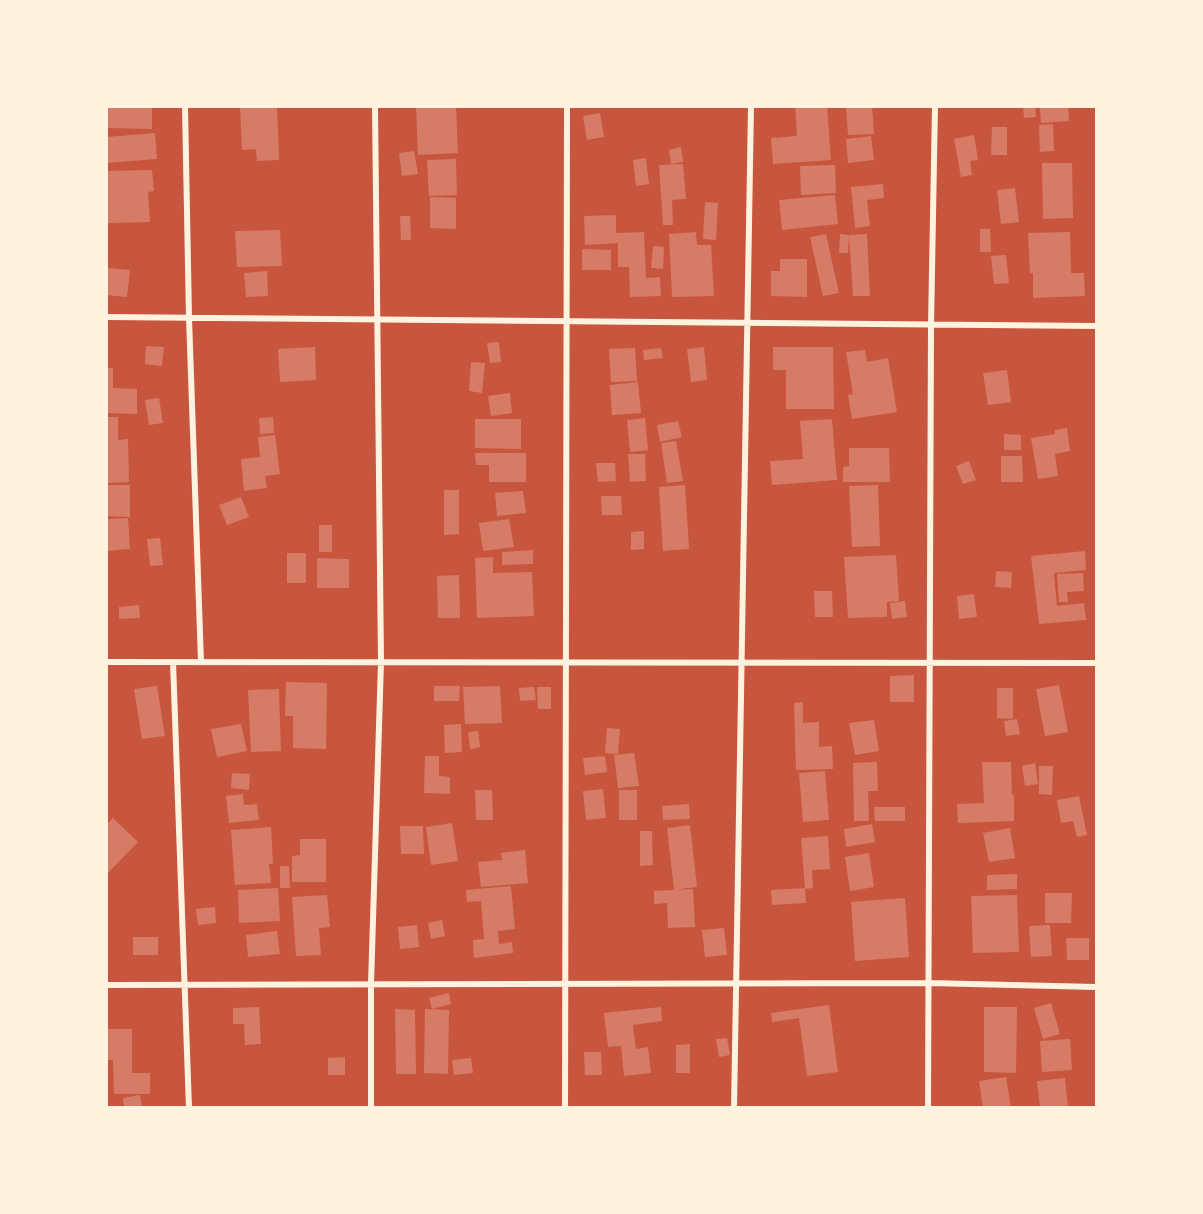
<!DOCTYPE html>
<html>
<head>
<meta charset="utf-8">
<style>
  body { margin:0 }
  #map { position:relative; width:1203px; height:1214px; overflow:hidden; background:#c8553d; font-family:"Roboto Condensed",sans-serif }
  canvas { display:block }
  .frame { position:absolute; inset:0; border:108px solid #fff3e0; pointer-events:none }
</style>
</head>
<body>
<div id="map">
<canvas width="1203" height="1214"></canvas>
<div class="frame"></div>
</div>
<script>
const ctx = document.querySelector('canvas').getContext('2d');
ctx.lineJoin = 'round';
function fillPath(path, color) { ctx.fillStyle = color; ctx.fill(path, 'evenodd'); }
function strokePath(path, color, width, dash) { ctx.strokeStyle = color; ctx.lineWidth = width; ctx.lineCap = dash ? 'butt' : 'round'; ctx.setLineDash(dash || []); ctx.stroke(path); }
const building = new Path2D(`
  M106,106H152V129L106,128Z
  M240,106H277L279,160L257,161L256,149L242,150Z
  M416,106H456L458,153L418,155Z
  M795,106H827L831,160L773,164L771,138L797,136Z
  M846,106H872L874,134L848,135Z
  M1023,106H1035L1036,117L1024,118Z
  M1040,106H1068L1069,121L1041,123Z
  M600,113L604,137L587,140L583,116Z
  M1053,124L1054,151L1040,152L1039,125Z
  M992,127H1007V155H991Z
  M155,133L157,159L106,163V137Z
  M974,135L978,160L970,161L972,175L961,177L954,139Z
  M871,136L874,160L848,163L846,139Z
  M681,147L683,162L671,164L669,150Z
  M414,151L418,174L402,176L399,153Z
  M646,158L649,184L636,186L633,160Z
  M456,159L457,195L429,196L427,160Z
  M1042,163H1072L1073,218L1043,219Z
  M683,164L686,199L672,200L673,225H663L659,165Z
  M835,165L836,193L801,195L800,166Z
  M152,170L154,191L148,192L150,222L107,223L106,171Z
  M883,184L884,198L867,200L870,226L855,228L851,187Z
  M1015,188L1019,222L1001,224L997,190Z
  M835,195L838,224L782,230L779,200Z
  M430,197L456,198V229L430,228Z
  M705,202L718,203L716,240L703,239Z
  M616,215V233L644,232L646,278L660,277L661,296L630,297L629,267H618V243L585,245L584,216Z
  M400,216H410L411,240H401Z
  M980,229H990L991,252H980Z
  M280,230L282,266L237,267L235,231Z
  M696,232L697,245H711L714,296L672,297L669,234Z
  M1070,232L1071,273H1084L1085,296L1033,298V273H1030L1028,233Z
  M826,234L839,293L823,296L810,237Z
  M840,234L849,235L848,253H839Z
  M867,234L870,296H853L849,235Z
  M653,246L664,247L663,269L651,268Z
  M582,249L611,250V270H582Z
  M1006,255L1009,283L994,284L991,256Z
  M780,259H807V297L771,296V271H780Z
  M106,268L130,270L127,297L106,295Z
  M267,271L268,296L246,297L244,273Z
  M499,342L501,362L490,363L487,343Z
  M146,346L164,347L162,366L145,364Z
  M315,347L316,380L280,382L278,349Z
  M704,347L707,380L691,382L687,349Z
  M773,347H833L834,409H786V370H773Z
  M635,348L637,381L611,382L609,349Z
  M661,348L663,358L644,360L643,350Z
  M865,350L867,362L888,358L897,412L852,419L848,395L853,394L846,352Z
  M471,362L485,363L482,393L469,391Z
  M106,368H113V388L137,389V414L106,413Z
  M1007,370L1011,402L988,405L983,373Z
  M638,382L641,413L612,415L610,385Z
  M510,393L512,413L491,416L488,396Z
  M159,398L163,423L149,425L145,400Z
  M106,417H118V440L128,439L129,482L106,483Z
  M273,417L274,433L260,434L259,418Z
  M645,418L648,450L630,452L627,420Z
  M475,419H521V449L475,448Z
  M832,419L837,480L772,485L770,461L803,459L800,421Z
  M678,421L682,437L660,442L657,425Z
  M1067,428L1070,451L1055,454L1058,476L1038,479L1031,438L1055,434V430Z
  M1004,434L1021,435V450H1004Z
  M275,435L280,474L265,476L267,488L244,491L241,459L260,457L258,437Z
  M676,441L683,481L667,483L661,443Z
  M849,448H889L890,482H843V467L849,466Z
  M475,453H526V482H489V465H476Z
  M628,454H645L646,481L630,482Z
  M1001,456H1022L1023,482H1001Z
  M969,461L976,480L963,484L956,466Z
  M596,463H615L616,481L598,482Z
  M106,485H130V517L106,516Z
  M685,485L689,549L663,551L659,487Z
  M878,485L880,546L852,547L849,486Z
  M444,490H459V534L444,535Z
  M523,491L526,513L497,516L495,493Z
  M601,496H621L622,515H602Z
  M241,497L249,517L227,525L219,505Z
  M128,518L130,549L106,551V519Z
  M509,519L514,547L483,551L479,523Z
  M319,525H332V552H319Z
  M644,531V549L631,550V532Z
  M160,538L163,565L150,566L147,539Z
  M533,550V564L502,565V552Z
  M1085,551L1086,570L1054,573L1057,606L1084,603L1086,620L1039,624L1031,556Z
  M287,553H306V583H287Z
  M896,555L899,601L887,602V617L848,618L844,557Z
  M493,557V573L532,572L534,616L477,618L475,558Z
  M317,558L349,559V588H317Z
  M996,571L1012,572L1011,588L995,587Z
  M1083,573L1084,591L1067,592L1068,602H1059L1057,574Z
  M459,575L460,618H438L437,576Z
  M814,591H832L833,617H815Z
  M974,594L977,617L959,619L957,596Z
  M905,601L907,617L892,619L890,603Z
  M139,605L140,618L119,619V607Z
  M914,675V702H890V676Z
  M286,682L327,683L326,749L293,748V716H285Z
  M1059,685L1068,732L1045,736L1036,689Z
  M157,686L165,736L142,739L134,689Z
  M434,686H460L459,701H434Z
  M500,686L502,723L465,724L463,687Z
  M534,687L536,700L520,701L519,688Z
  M537,687H551V709H538Z
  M997,688H1013V719L997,718Z
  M279,689L281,751L251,752L248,690Z
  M803,702V723L819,722V747L832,746L833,769L796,770L794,703Z
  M1017,719L1020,734L1006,736L1004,721Z
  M874,720L879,751L855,755L849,723Z
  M241,724L247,751L217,757L211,729Z
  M461,724L462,752L445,753L444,725Z
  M607,728L620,729L618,754L605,753Z
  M478,731L480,747L470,749L468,732Z
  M634,753L639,786L618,788L614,755Z
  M425,756H439V776L450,777V794L424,793Z
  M605,756L607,772L585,775L583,758Z
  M877,762L878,791H868L869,821H854L853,763Z
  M982,762H1011L1012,795H1014V821L958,823L957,804L984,803Z
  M1035,763L1038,784L1025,786L1022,766Z
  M1039,766H1053L1052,795L1039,794Z
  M825,771L829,820L803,822L799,773Z
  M232,773L250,774L249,790L231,788Z
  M603,789L606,818L586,820L583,791Z
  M475,790H492L493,820H476Z
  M619,790H637V820H619Z
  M243,794L244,805L257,804L259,820L229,823L226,796Z
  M1079,796L1087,835L1077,837L1073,821L1061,823L1057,800Z
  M689,804L690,819L663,820L662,806Z
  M874,807H905V821H875Z
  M113,818L138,842L108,873L106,871V825Z
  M452,823L458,861L431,865L426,827Z
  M872,824L875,842L846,847L844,829Z
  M690,825L697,887L674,890L667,828Z
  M400,826H423L424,854H401Z
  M271,827L273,864H269L271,883L235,885L231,830Z
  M1010,828L1015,858L989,862L983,833Z
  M640,831H652L653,865L640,866Z
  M828,836L830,869L812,870L813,888L805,889L801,838Z
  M300,839H326V882H292V856L300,855Z
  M525,850L528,883L481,887L478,862L502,860L501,853Z
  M869,853L874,887L850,891L845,857Z
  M280,866H289L290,888H280Z
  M1017,874V889L987,890V875Z
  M511,886L515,929L498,931L499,944L512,942L513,953L474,958L473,940L484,939L481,901L467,902L466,890Z
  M278,888L280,921L239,923L238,890Z
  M805,888L806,903L772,905L771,890Z
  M693,889L695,927L668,928L667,903L654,904V891Z
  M1045,893H1072L1071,923H1045Z
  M327,895L330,927L319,928L321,955L296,956L292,897Z
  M1017,895L1019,952L973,953L971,896Z
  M905,898L909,957L855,961L851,902Z
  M215,907L216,923L198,925L196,909Z
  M442,920L445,936L431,939L428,923Z
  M417,925L419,947L400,949L398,927Z
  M1050,925L1052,956L1031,957L1029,926Z
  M724,928L727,955L705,957L702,930Z
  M277,931L280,954L248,957L246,935Z
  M133,937H158V955H133Z
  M1066,938H1089V960H1067Z
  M449,993L451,1004L432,1009L429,998Z
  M1051,1003L1060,1034L1043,1039L1034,1008Z
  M829,1005L838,1072L807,1076L799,1018L772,1022L771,1013Z
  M259,1007L261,1044L245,1045L244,1024H233V1008Z
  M661,1007L662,1021L633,1025L636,1049L648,1047L651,1073L624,1076L621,1046L608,1047L604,1013Z
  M984,1007H1017L1016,1073L984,1072Z
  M395,1009L415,1010L416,1074H396Z
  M425,1009L449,1010L448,1074L424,1073Z
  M106,1029H132V1073H150V1094H114L113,1060H106Z
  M727,1038L730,1055L719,1057L716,1039Z
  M1070,1039L1072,1070L1042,1072L1040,1041Z
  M690,1044V1073H676V1045Z
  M584,1052H601L602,1075H585Z
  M345,1057V1075H328V1058Z
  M471,1058L473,1073L454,1075L452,1060Z
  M1006,1077L1011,1108H983L979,1081Z
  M1065,1078L1068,1108H1040L1037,1081Z
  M140,1095L142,1107L124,1108L123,1098Z`);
const minor = new Path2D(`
  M185,106L189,318L201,662
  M106,317L1096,326
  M106,662L1096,663
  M173,662L189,1108
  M106,985L929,983L1096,987
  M371,1108V984L381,662L375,106
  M565,1108L567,106
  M734,1108L751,106
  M928,1108L931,326L935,106`);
fillPath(building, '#d67c66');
strokePath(minor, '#fff3e0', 6);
</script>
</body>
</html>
